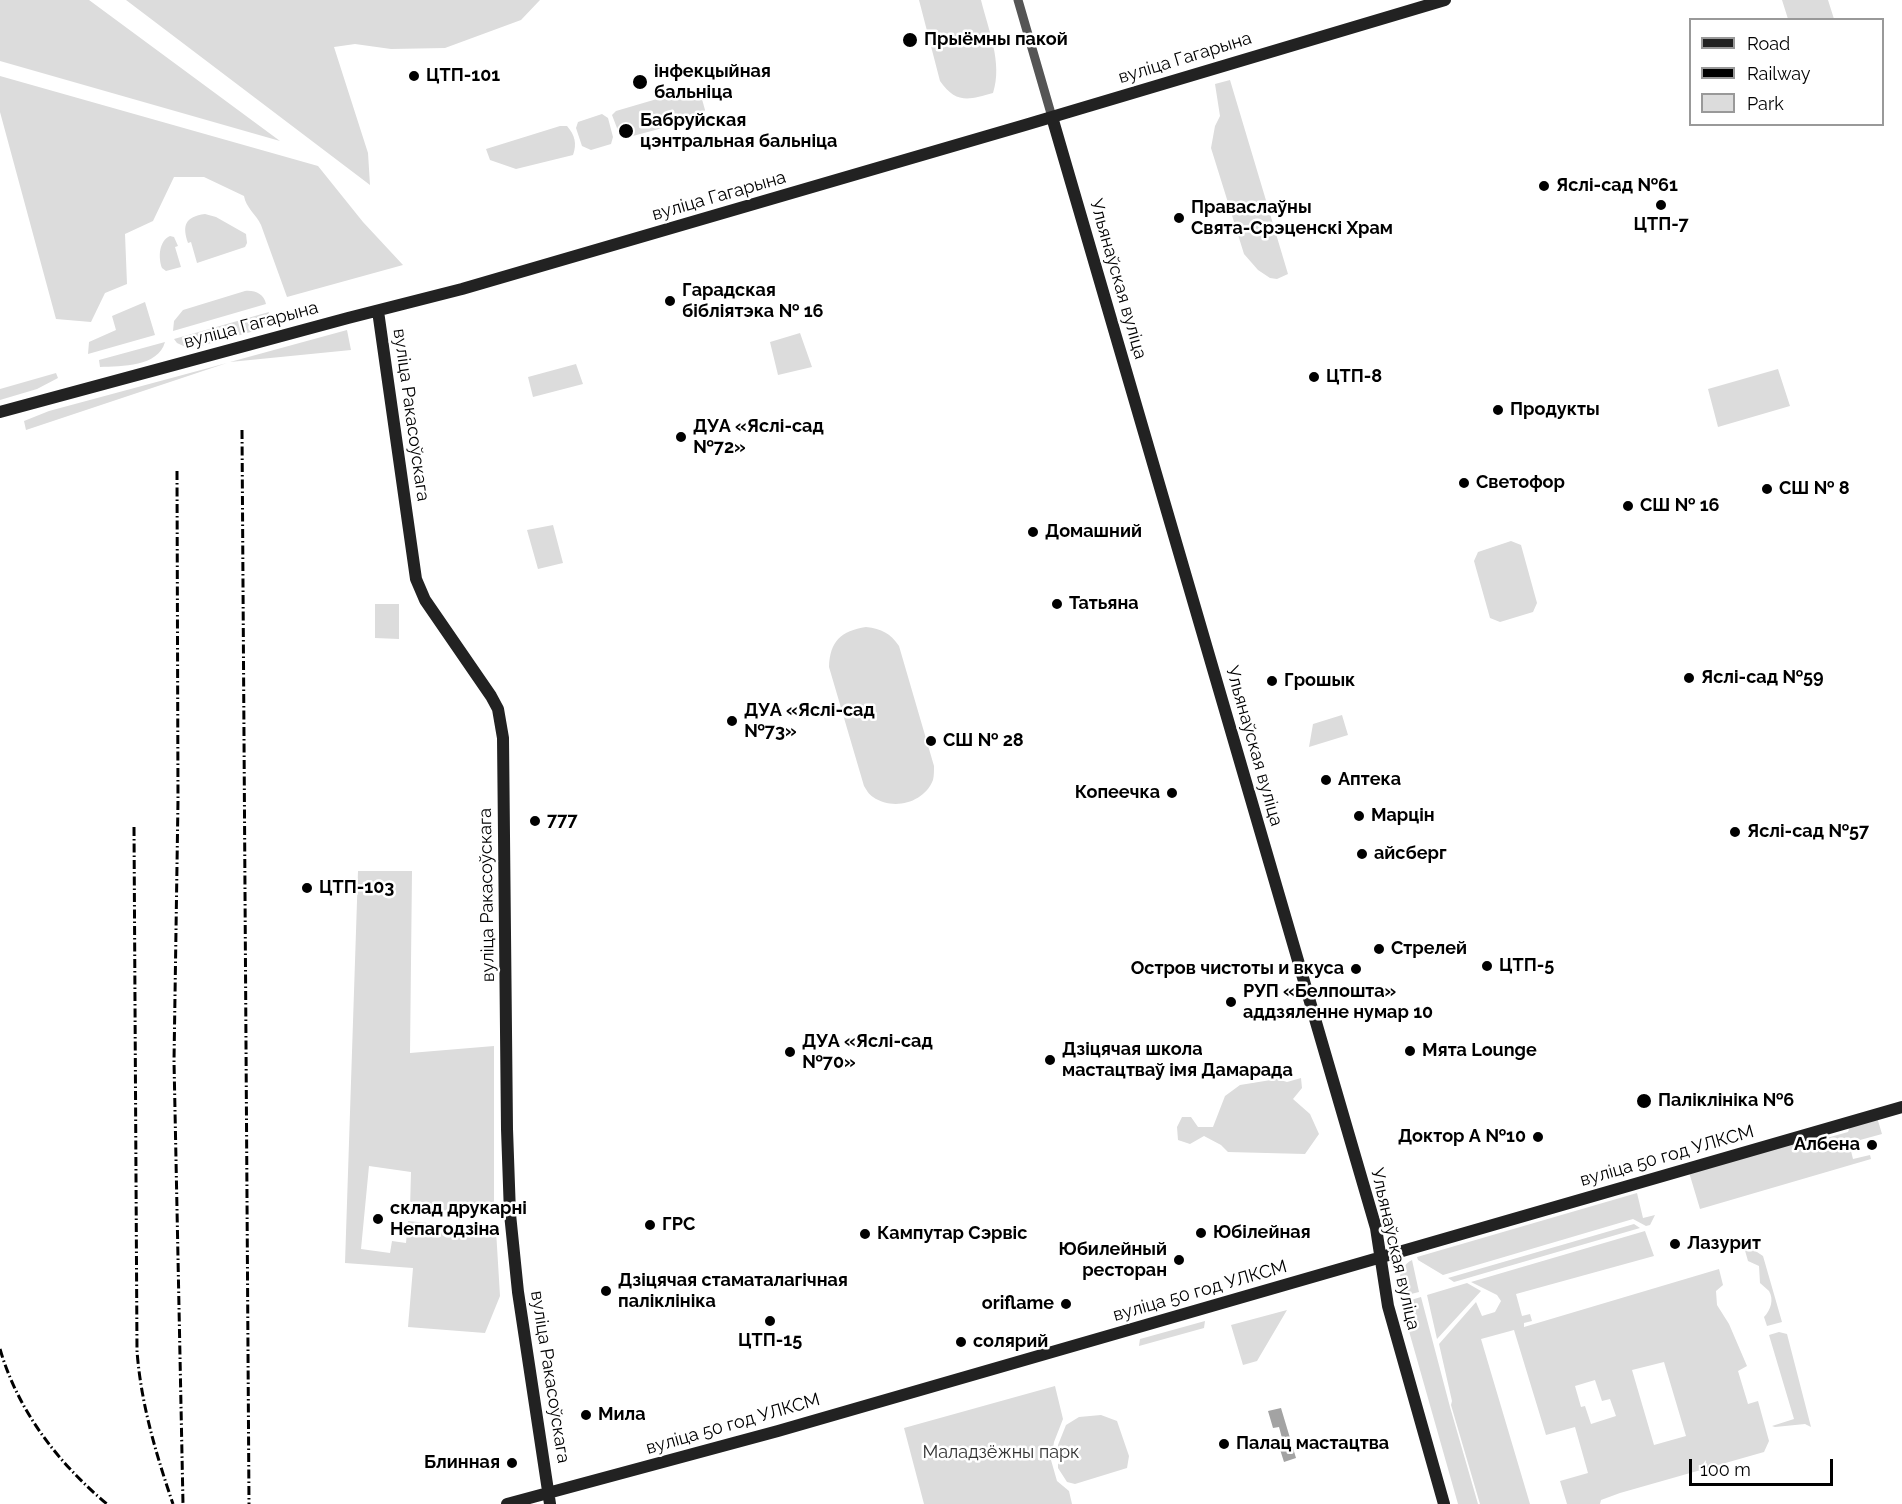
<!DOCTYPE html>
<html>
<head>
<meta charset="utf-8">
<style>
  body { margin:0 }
  #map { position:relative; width:1902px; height:1504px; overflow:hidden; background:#fff; font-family:Raleway,sans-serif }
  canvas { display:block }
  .legend { position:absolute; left:1689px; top:18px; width:195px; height:108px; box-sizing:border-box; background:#fff; border:2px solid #999; margin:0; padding:8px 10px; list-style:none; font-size:18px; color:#000 }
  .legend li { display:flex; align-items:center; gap:12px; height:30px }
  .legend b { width:30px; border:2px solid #999 }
  .scale { position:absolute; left:1689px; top:1459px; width:144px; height:27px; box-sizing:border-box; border:3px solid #000; border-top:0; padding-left:8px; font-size:18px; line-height:21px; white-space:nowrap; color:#000; -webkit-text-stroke:4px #fff; paint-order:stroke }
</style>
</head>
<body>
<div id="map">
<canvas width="1902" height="1504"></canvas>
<ul class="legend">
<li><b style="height:8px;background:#222"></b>Road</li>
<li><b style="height:8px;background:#000"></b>Railway</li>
<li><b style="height:16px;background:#dcdcdc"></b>Park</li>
</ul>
<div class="scale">100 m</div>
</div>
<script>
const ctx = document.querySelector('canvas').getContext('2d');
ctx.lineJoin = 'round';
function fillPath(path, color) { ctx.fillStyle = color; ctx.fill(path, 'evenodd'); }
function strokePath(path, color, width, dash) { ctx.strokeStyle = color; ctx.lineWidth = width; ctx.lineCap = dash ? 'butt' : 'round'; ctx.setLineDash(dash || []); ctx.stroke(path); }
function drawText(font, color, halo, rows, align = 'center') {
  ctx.font = font + ' Raleway,sans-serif'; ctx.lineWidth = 5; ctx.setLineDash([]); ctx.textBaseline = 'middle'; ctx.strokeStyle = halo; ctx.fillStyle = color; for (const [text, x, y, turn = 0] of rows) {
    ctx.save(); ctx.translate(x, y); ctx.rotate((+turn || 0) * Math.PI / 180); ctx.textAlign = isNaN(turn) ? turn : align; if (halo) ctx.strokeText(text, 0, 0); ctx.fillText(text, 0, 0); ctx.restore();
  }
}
const green = new Path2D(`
  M0,0H89L280,141L0,61Z
  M126,0H540L521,20L445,48L391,49L355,44L334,47L368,153L370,185Z
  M919,0H981C988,29 1003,63 993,93C969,100 956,104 940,81Z
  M1782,0H1828L1834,19H1788Z
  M0,76L318,166L363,222L403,265L287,297L261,225C256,214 246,208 244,196L204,177H174L153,221L125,234L127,284L105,293L91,322L56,319L0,112Z
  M1230,80L1288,274L1277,279L1270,278L1258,270L1244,254L1211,148L1215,126L1220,116L1215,84Z
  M691,89L700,92L705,110L700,118L629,137L620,136L612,115L616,111Z
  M602,114L608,118L613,137L611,144L591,150L582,146L576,128L578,122Z
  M560,126H567C575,135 577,144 573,155L516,169L490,160L486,149Z
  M205,214L216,217L246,234L247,243L245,247L197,263L191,242L188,243C182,225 185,217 205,214Z
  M170,236L174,237L178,246L175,247L181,267L166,271L162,268C158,257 159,241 170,236Z
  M245,291C255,290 264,294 266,304L173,331L174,321L183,310Z
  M145,302L155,335L88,354L89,342L116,330L112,316Z
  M269,312L267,320L258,330L190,349L177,343L174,339Z
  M347,330L351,350L230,362Z
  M800,333L812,367L778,375L770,342Z
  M165,342C158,367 122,366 100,367L99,360Z
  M227,363L26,430L24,421L49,411Z
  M576,364L583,384L533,397L528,377Z
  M1778,369L1790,406L1718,427L1708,389Z
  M56,373L58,378L37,389L0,400V389Z
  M553,525L563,563L538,569L527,530Z
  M1511,541L1521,545L1537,603L1533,612L1500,622L1490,618L1474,561L1478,552Z
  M375,604H399V639L375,638Z
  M866,627C882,629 890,633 899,646L934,766C934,770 934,776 933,780C924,803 893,811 873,797C869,795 866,789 864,786L829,667C830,641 841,631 866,627Z
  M1342,715L1348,735L1309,747L1313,724Z
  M358,871H412L410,1053L494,1046V1215L410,1209L411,1172L369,1166L361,1249L390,1253L392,1241L406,1243L408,1221L496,1230L500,1296L485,1333L408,1327L413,1268L345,1263Z
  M1301,1078L1302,1088L1293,1099L1310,1114L1319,1134L1305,1154L1228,1152L1221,1145L1204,1136L1190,1144L1178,1140L1177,1127L1182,1117H1191L1198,1127H1213L1225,1096L1240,1085L1277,1079L1287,1082Z
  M1876,1114L1882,1134L1849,1143L1853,1159L1870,1155L1871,1159L1700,1209L1688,1169L1813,1132L1823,1139L1848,1132L1852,1121Z
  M1637,1193L1643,1218L1655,1215L1650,1225L1646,1226L1633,1219L1443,1275L1418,1260L1417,1257Z
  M1634,1224L1640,1228L1454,1282L1448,1278Z
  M1645,1231L1654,1256L1516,1294L1522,1316L1530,1314L1532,1321L1524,1323V1327L1719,1269L1723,1285L1716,1291L1717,1305L1729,1324L1747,1366L1738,1371L1748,1404L1758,1401L1769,1441L1764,1452L1620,1493L1601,1500L1600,1504H1567L1560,1481L1588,1473L1575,1427L1546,1435L1514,1330L1481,1339L1530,1504H1480L1451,1405L1452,1401L1439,1344L1476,1302L1482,1316L1495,1312L1501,1301L1497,1295L1471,1282ZM1664,1362L1686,1436L1654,1445L1632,1370ZM1595,1380L1602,1401L1610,1399L1616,1416L1591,1424L1585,1406L1581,1407L1575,1386Z
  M1748,1246L1763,1256L1782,1322L1767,1326L1764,1317C1771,1310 1774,1299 1769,1291C1766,1288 1763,1286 1760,1283L1759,1266L1748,1261L1744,1247Z
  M1412,1260L1419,1292L1399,1297C1399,1283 1397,1268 1412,1260Z
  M1467,1283L1481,1291L1437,1339L1427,1295Z
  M1421,1297L1450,1407L1478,1504H1458L1401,1303Z
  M1287,1310L1257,1361L1243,1365L1231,1325Z
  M1205,1321L1204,1328L1139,1346L1140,1339Z
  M1779,1332L1787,1334L1811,1427L1805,1424L1775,1427L1772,1426L1794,1419L1769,1335Z
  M1055,1386L1063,1419L1054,1442L1051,1460L1057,1481L1069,1491L1072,1504H924L904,1428Z
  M1101,1415L1117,1421L1129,1456L1127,1468L1075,1484L1067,1482L1058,1468V1445L1066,1425L1079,1417Z`);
const water = new Path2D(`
  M1281,1408L1296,1458L1284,1462L1277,1440L1282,1438L1279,1427L1273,1428L1268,1411Z`);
const street = new Path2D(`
  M1018,0L1052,117`);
const secondary = new Path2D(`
  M1052,117L1376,1228L1388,1306L1444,1504
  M378,311L416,579L425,600L491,696L498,709L503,738L507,1129L510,1214L518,1292L550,1504
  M0,412L348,318L462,289L1025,125L1445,0
  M507,1504L778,1431L1902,1107`);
const rail = new Path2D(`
  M242,430L249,1504
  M177,471L178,800L174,1061L183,1504
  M134,827L137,1351C141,1404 156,1454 173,1504
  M0,1349C18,1411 58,1463 107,1504`);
const markers = [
  [910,40,8,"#000"],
  [414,76,6,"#000"],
  [640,82,8,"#000"],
  [626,131,8,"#000"],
  [1544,186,6,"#000"],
  [1661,205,6,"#000"],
  [1179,218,6,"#000"],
  [670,301,6,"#000"],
  [1314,377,6,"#000"],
  [1498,410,6,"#000"],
  [681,437,6,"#000"],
  [1464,483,6,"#000"],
  [1767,489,6,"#000"],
  [1628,506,6,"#000"],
  [1033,532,6,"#000"],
  [1057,604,6,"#000"],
  [1689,678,6,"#000"],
  [1272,681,6,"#000"],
  [732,721,6,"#000"],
  [931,741,6,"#000"],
  [1326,780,6,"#000"],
  [1172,793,6,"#000"],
  [1359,816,6,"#000"],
  [535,821,6,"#000"],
  [1735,832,6,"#000"],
  [1362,854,6,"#000"],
  [307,888,6,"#000"],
  [1379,949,6,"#000"],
  [1487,966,6,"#000"],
  [1356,969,6,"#000"],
  [1231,1002,6,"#000"],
  [1410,1051,6,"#000"],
  [790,1052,6,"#000"],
  [1050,1060,6,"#000"],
  [1644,1101,8,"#000"],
  [1538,1137,6,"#000"],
  [1872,1145,6,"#000"],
  [378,1219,6,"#000"],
  [650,1225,6,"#000"],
  [1201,1233,6,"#000"],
  [865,1234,6,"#000"],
  [1675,1244,6,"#000"],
  [1179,1260,6,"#000"],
  [606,1291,6,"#000"],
  [1066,1304,6,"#000"],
  [770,1321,6,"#000"],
  [961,1342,6,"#000"],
  [586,1415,6,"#000"],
  [1224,1444,6,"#000"],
  [512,1463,6,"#000"]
];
const poiNames = [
  ["Прыёмны пакой",924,40],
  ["інфекцыйная",654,72],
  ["бальніца",654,93],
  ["ЦТП-101",426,76],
  ["Бабруйская",640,121],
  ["цэнтральная бальніца",640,142],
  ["Яслі-сад №61",1556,186],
  ["Праваслаўны",1191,208],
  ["Свята-Срэценскі Храм",1191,229],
  ["ЦТП-7",1661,225,"center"],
  ["Гарадская",682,291],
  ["бібліятэка № 16",682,312],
  ["ЦТП-8",1326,377],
  ["Продукты",1510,410],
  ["ДУА «Яслі-сад",693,427],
  ["№72»",693,448],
  ["Светофор",1476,483],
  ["СШ № 8",1779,489],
  ["СШ № 16",1640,506],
  ["Домашний",1045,532],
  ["Татьяна",1069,604],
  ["Яслі-сад №59",1701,678],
  ["Грошык",1284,681],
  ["ДУА «Яслі-сад",744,711],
  ["№73»",744,732],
  ["СШ № 28",943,741],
  ["Аптека",1338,780],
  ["Копеечка",1160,793,"right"],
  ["Марцін",1371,816],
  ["777",547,821],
  ["Яслі-сад №57",1747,832],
  ["айсберг",1374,854],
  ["ЦТП-103",319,888],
  ["Стрелей",1391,949],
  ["ЦТП-5",1499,966],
  ["Остров чистоты и вкуса",1344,969,"right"],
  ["РУП «Белпошта»",1243,992],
  ["аддзяленне нумар 10",1243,1013],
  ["ДУА «Яслі-сад",802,1042],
  ["№70»",802,1063],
  ["Дзіцячая школа",1062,1050],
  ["мастацтваў імя Дамарада",1062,1071],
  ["Мята Lounge",1422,1051],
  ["Паліклініка №6",1658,1101],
  ["Доктор А №10",1526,1137,"right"],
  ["Албена",1860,1145,"right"],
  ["склад друкарні",390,1209],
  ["Непагодзіна",390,1230],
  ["ГРС",662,1225],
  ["Юбілейная",1213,1233],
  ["Кампутар Сэрвіс",877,1234],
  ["Лазурит",1687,1244],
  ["Юбилейный",1167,1250,"right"],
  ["ресторан",1167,1271,"right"],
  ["Дзіцячая стаматалагічная",618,1281],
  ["паліклініка",618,1302],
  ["oriflame",1054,1304,"right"],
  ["ЦТП-15",770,1341,"center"],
  ["солярий",973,1342],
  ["Мила",598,1415],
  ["Палац мастацтва",1236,1444],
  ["Блинная",500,1463,"right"]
];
const streetNames = [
  ["вуліца Гагарына",1185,58,-17],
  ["вуліца Гагарына",719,196,-16],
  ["Ульянаўская вуліца",1118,279,74],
  ["вуліца Гагарына",251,325,-15],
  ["вуліца Ракасоўскага",411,415,82],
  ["Ульянаўская вуліца",1254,746,74],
  ["вуліца Ракасоўскага",487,895,-91],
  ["вуліца 50 год УЛКСМ",1667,1156,-16],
  ["Ульянаўская вуліца",1395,1249,77],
  ["вуліца 50 год УЛКСМ",1200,1291,-16],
  ["вуліца Ракасоўскага",550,1377,81],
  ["вуліца 50 год УЛКСМ",733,1424,-16]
];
const parkNames = [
  ["Маладзёжны парк",1001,1453]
];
fillPath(green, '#dcdcdc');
fillPath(water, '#a3a3a3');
strokePath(street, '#555', 9);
strokePath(secondary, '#222', 12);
strokePath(rail, '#000', 3, [9, 3, 1.5, 3]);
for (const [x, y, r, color] of markers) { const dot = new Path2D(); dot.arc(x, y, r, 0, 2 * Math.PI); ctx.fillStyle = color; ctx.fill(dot); strokePath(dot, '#fff', 2); }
drawText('bold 18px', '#000', '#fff', poiNames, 'left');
drawText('18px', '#000', '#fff', streetNames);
drawText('18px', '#333', '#fff', parkNames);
</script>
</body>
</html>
